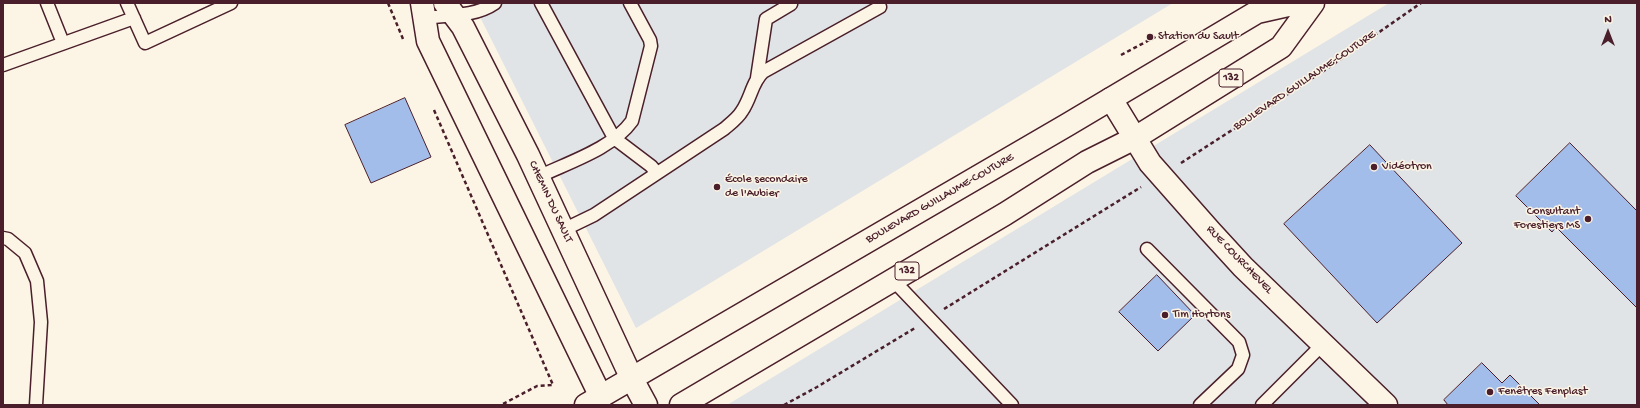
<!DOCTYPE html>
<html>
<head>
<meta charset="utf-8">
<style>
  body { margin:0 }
  #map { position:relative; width:1640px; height:408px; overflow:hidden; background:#fcf5e5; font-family:"Gochi Hand",sans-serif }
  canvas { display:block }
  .frame { position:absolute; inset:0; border:4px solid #4a1f2b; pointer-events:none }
  .north { position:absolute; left:1588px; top:12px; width:40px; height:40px; -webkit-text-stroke:3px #fcf5e5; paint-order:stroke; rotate:0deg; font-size:11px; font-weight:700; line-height:16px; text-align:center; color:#4a1f2b }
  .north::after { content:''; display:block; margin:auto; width:14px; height:18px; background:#4a1f2b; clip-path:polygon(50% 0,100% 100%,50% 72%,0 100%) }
</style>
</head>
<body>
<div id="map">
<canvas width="1640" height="408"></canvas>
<div class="frame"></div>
<div class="north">N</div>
</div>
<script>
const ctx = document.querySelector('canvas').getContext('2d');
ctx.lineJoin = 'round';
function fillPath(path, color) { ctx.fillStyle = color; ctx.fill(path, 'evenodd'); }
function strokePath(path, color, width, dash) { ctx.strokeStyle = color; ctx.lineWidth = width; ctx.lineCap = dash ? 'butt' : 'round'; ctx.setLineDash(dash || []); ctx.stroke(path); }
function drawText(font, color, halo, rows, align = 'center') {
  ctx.font = font + ' "Gochi Hand",sans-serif'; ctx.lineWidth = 3; ctx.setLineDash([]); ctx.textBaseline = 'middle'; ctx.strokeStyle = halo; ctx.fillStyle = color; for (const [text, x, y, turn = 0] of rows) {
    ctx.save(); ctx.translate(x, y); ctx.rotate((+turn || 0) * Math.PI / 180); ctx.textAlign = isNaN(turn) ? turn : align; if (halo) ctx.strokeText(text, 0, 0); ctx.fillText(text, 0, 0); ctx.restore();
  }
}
const built = new Path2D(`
  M473,3H1173L636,328Z
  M1389,3H1637V405H727Z`);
const building = new Path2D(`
  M405,98L431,157L371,183L345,125Z
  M1570,143L1637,211V308L1556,227L1552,232L1516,196Z
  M1370,145L1462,243L1377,323L1284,224Z
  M1157,275L1195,315L1158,351L1119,312Z
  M1482,363L1502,383L1510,375L1540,405H1448L1444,400Z`);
const path = new Path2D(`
  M388,3L403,39
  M1121,55L1157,36
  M434,110L553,385L537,386L501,405
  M1181,163L1322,72L1421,3
  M944,309L1141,187
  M784,405L817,387L915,328`);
const service = new Path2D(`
  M47,3L63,43
  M127,3L145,43L231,3
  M541,3L614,138L651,166L657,173
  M424,18C447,15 475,17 495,3
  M3,65L134,18
  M757,78L766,19L791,4
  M538,177C569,162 612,149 632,121L651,46L650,40L630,3
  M563,230L594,215L724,129C731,123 738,118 742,111C751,98 752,82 763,72L880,7
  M3,238L8,239L25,253L37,281L41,322L36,405
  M1147,249L1239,342L1243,355L1238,369L1200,405
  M893,280L1012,405
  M1262,405L1323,344`);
const minor = new Path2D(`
  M1111,99L1150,163L1210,231L1243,267L1386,405`);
const tertiary = new Path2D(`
  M422,3L428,41L601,397
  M445,3L463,27L528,155L632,379`);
const primary = new Path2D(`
  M632,379L646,405
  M586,405L1067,125L1257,12L1297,3
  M681,405L1005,214L1087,162L1135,138L1281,47L1313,3`);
const markers = [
  [1150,37,4,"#4a1f2b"],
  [1374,167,4,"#4a1f2b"],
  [717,187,4,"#4a1f2b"],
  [1588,219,4,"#4a1f2b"],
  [1165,315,4,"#4a1f2b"],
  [1490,392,4,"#4a1f2b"]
];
const shields = [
  [1231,78,24],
  [907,271,24]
];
const shieldNames = [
  ["132",1231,78],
  ["132",907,271]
];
const poiNames = [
  ["Station du Sault",1158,37],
  ["Vidéotron",1382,167],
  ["École secondaire",725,180],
  ["de l'Aubier",725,194],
  ["Consultant",1580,212,"right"],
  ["Forestiers MS",1580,226,"right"],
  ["Tim Hortons",1173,315],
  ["Fenêtres Fenplast",1498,392]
];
const streetNames = [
  ["BOULEVARD GUILLAUME-COUTURE",1305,81,-34],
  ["BOULEVARD GUILLAUME-COUTURE",940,199,-30],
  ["CHEMIN DU SAULT",550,202,65],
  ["RUE COURCHEVEL",1239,260,46]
];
fillPath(built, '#e1e4e6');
fillPath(building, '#a3bdea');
strokePath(building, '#4a1f2b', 1);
strokePath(service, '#4a1f2b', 15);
strokePath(minor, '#4a1f2b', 25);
strokePath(tertiary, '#4a1f2b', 25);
strokePath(primary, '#4a1f2b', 25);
strokePath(path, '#4a1f2b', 2.5, [4, 3]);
strokePath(service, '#fcf5e5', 12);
strokePath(minor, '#fcf5e5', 22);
strokePath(tertiary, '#fcf5e5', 22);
strokePath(primary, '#fcf5e5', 22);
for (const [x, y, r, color] of markers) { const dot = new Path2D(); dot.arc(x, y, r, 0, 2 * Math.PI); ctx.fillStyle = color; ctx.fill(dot); strokePath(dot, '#fcf5e5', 1.5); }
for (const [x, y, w] of shields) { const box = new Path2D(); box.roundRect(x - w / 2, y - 9, w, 18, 3); ctx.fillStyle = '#fcf5e5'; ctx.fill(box); strokePath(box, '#4a1f2b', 1); }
drawText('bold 11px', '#4a1f2b', null, shieldNames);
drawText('12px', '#4a1f2b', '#fcf5e5', poiNames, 'left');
drawText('12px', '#4a1f2b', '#fcf5e5', streetNames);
</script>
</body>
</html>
